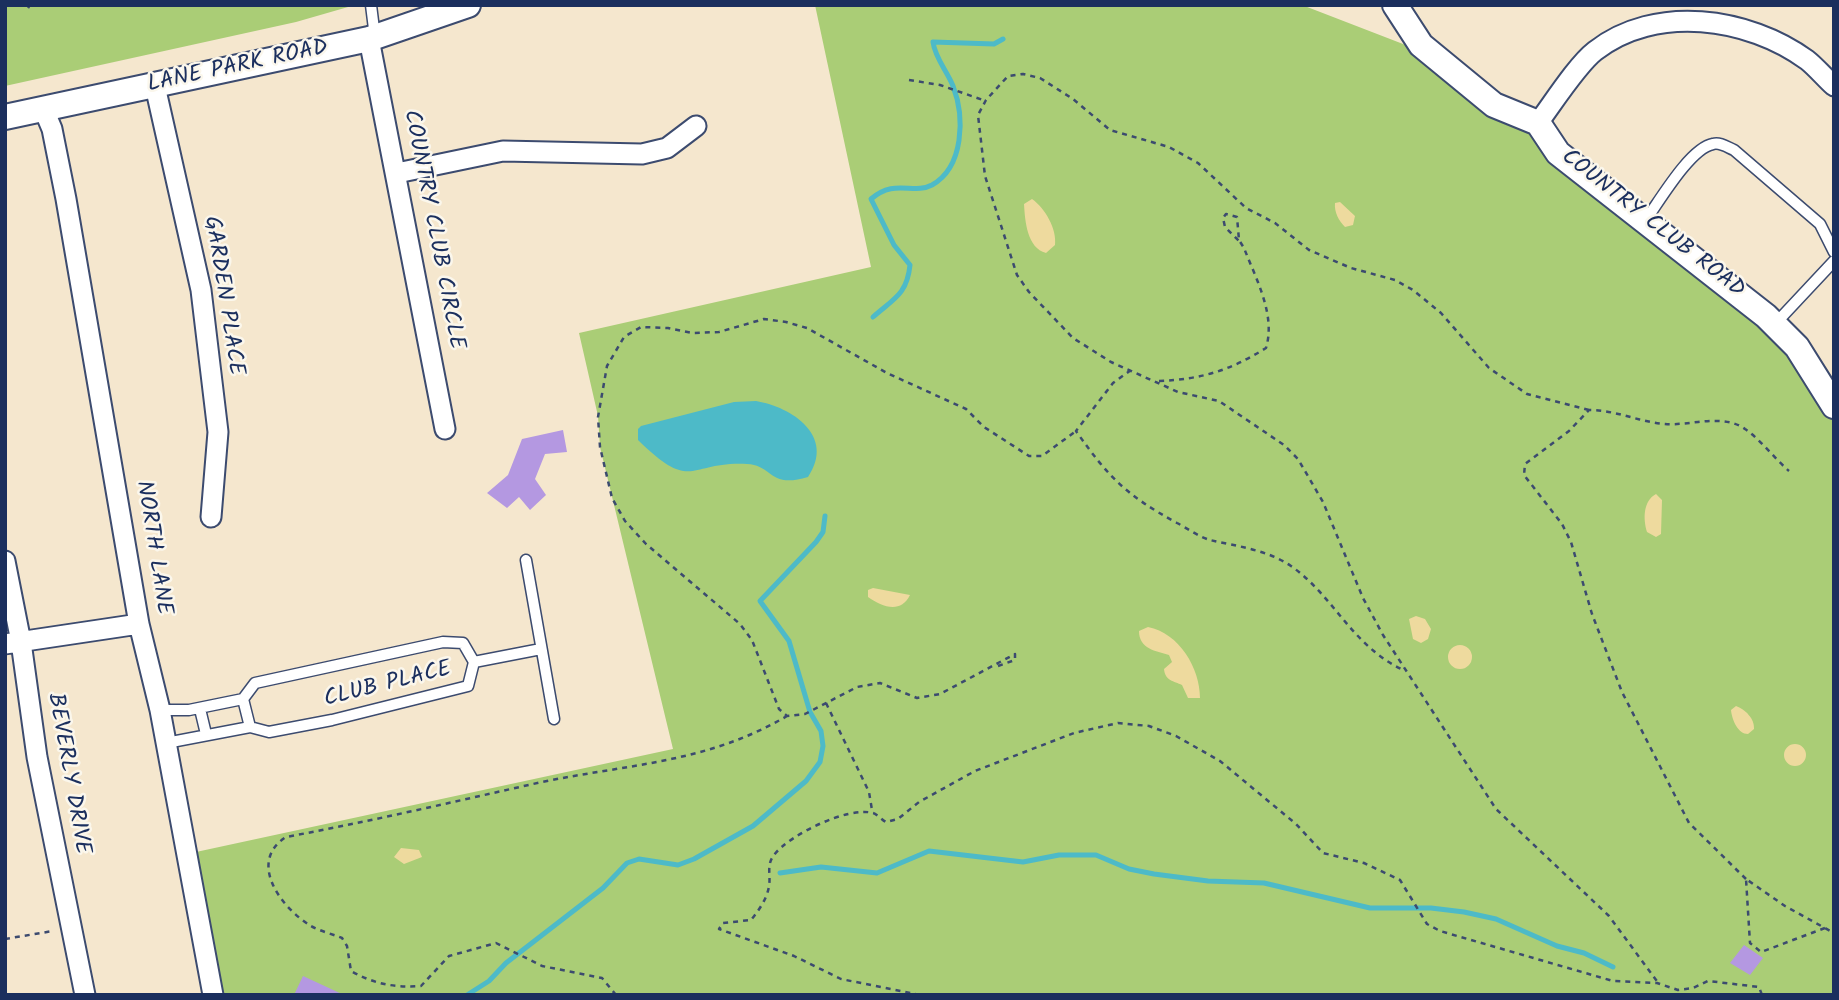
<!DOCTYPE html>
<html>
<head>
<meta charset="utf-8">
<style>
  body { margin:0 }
  #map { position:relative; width:1839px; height:1000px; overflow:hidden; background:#f5e7ce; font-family:Kalam,sans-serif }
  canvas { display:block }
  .frame { position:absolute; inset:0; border:7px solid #1b2f5e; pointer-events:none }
</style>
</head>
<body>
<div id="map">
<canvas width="1839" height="1000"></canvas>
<div class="frame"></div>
</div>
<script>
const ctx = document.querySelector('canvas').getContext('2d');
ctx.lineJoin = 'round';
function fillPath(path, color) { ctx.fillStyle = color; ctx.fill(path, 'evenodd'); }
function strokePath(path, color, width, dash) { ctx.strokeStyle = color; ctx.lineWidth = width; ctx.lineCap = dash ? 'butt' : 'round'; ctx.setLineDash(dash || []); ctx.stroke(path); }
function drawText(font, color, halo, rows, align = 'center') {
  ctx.font = font + ' Kalam,sans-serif'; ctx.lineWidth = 5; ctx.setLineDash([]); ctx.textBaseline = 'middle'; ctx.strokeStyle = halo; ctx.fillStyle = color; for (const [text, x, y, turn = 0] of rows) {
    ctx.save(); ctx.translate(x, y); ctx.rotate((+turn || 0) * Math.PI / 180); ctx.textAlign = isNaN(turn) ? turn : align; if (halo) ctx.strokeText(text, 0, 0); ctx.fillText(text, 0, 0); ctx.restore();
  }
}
const green = new Path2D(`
  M5,5H355L296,22L5,86Z
  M815,5H1302L1416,49L1533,128L1791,351L1834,419V995H221L196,852L673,749L600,447L598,416L579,333L871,267Z`);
const sand = new Path2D(`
  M1032,199C1045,208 1057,229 1055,245L1046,253C1027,248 1025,221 1024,204Z
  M1340,202L1355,216L1353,225L1345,227C1339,221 1334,212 1335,203Z
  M1656,494L1662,500L1661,534L1656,537L1647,532C1643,519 1643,501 1656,494Z
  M873,588L910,595C901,614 882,607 868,597V590Z
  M1416,616L1425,619L1431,629L1428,639L1421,643L1413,639L1409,619Z
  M1148,627C1179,633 1200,668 1200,698H1188L1182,685C1174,681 1165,681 1164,669L1172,662L1169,655C1156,651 1139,649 1139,631Z
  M1448 657a12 12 0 1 1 24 0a12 12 0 1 1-24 0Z
  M1736,706C1745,709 1755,719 1754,729L1748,734C1738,734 1732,720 1731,710Z
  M1784 755a11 11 0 1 1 22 0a11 11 0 1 1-22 0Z
  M401,848L419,850L422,857L404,864L394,857Z`);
const water = new Path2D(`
  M756,401C792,407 836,436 808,477C769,489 773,465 747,464C688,461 693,494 638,440V429L641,426L734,402Z`);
const stream = new Path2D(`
  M873,317C893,299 907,295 910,265L894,245L871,199C895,178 913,195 932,185C964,167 965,117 953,86C947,71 935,58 933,42L994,44L1003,39
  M780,873L821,867L877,873L929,851L1023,862L1059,855H1096L1129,869L1154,874L1208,881L1264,883L1370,908H1431L1464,912L1496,919L1557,946L1584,953L1613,967
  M467,995L489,981L506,963L603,888L627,863L639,859L678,865L694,859L753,826L806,781L820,762L823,746L821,731L810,712L789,641L760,601L816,542L823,532L825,516`);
const building = new Path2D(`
  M563,430L567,452L545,454L535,479L546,495L530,510L519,497L507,508L487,493L508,475L522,439Z
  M1744,945L1763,958L1750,975L1730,963Z
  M303,976L344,995H294Z`);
const path = new Path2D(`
  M28,8L30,5
  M909,80L940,85L983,100
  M1131,370L1113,383L1076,431C1109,478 1126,495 1177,523C1187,528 1199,537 1210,540C1236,546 1268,550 1291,566C1334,596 1351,645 1403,670
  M1159,381C1202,379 1229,371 1266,348C1276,315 1256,279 1244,248L1239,240L1237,217L1226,214L1223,218L1225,227L1241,243
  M1589,410L1527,394L1489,368L1441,313L1413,290L1395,280L1351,268L1309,250L1275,223L1246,208L1198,163L1169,147L1110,130L1073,99L1040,78L1023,74L1008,76L986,100L978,115L985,176L1017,275L1029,292L1073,338L1111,362L1178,392L1219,401L1284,445L1298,459L1323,502L1363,598L1383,635L1496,809L1609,916L1659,984
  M998,666L1015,660V654L940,694L917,698L880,683L857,687L805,714L787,716L779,709L752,640L740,624L646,544L625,521L612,498L600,447L598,417L607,366L624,337L641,327L668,328L692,333L719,332L764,319L786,322L807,328L887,373L966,409L984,427L1029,456H1042L1076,431
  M826,703L869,792L872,810
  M1746,879L1689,823L1622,692L1592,614L1571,542L1562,524L1524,475L1525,464L1569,431L1589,410C1616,410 1639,422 1665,424C1690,426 1723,413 1745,429C1761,440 1774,458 1789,471
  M1825,928L1761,952L1750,943L1746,879L1785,906L1834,933
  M5,939L53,931
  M616,995L602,978L542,966L496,943L449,956L421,986C395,988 374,984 351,971L347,946L342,938C332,934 320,931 311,926C281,908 247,862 286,837C372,821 457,801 542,782C629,764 707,763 787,716
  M920,995L841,979L794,956L719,929L723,923L751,920C759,910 767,899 769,886C771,875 766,865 774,855C789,835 848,806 873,813C877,814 882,820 886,822L898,819L919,802L975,771L1074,733L1118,723L1149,726L1176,736L1220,761L1296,824L1323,853L1364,863L1400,880L1427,924L1440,931L1613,981L1657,983L1678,990L1693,988L1708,981L1759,987L1762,995`);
const service = new Path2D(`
  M371,5L375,37
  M1645,221C1659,202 1690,148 1713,144C1720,142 1727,147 1734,150L1820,224L1834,252
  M1775,324L1834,261
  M526,560L554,719
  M474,662L541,649
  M200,709L206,734
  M160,710H189L243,699L255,683L443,642L463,643L474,662L468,686L332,720L269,732L250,727L243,699
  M166,743L250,727`);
const minor = new Path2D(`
  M369,39L445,429
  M155,86L201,290L218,432L211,517
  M44,110L52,129L66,199L139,624L160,710L213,995
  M1538,123C1553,103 1577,65 1595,51C1655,4 1748,17 1807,60C1816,67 1825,78 1834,86
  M397,173L503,151L642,154L667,148L696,126
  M5,561L21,642L37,757L85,995
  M5,644L139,624`);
const tertiary = new Path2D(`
  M1395,5L1421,45L1494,105L1538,123L1558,153L1766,316L1797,347L1834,406
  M5,117L369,39L468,5`);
const streetNames = [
  ["LANE PARK ROAD",238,68,-12],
  ["COUNTRY CLUB ROAD",1652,225,38],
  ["COUNTRY CLUB CIRCLE",432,230,79],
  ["GARDEN PLACE",222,296,81],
  ["NORTH LANE",152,548,81],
  ["CLUB PLACE",388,686,-14],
  ["BEVERLY DRIVE",67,774,80]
];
fillPath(green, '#aacd76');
fillPath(sand, '#eeda9e');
fillPath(water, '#4dbac8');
strokePath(stream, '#4dbac8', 5);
fillPath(building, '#b498e1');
strokePath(service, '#3c4b6f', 13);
strokePath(minor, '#3c4b6f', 23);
strokePath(tertiary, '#3c4b6f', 28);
strokePath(path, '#3c4b6f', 2.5, [5, 5]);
strokePath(service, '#fff', 10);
strokePath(minor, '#fff', 19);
strokePath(tertiary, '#fff', 24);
drawText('23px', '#1b2f5e', '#fbf7ec', streetNames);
</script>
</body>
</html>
